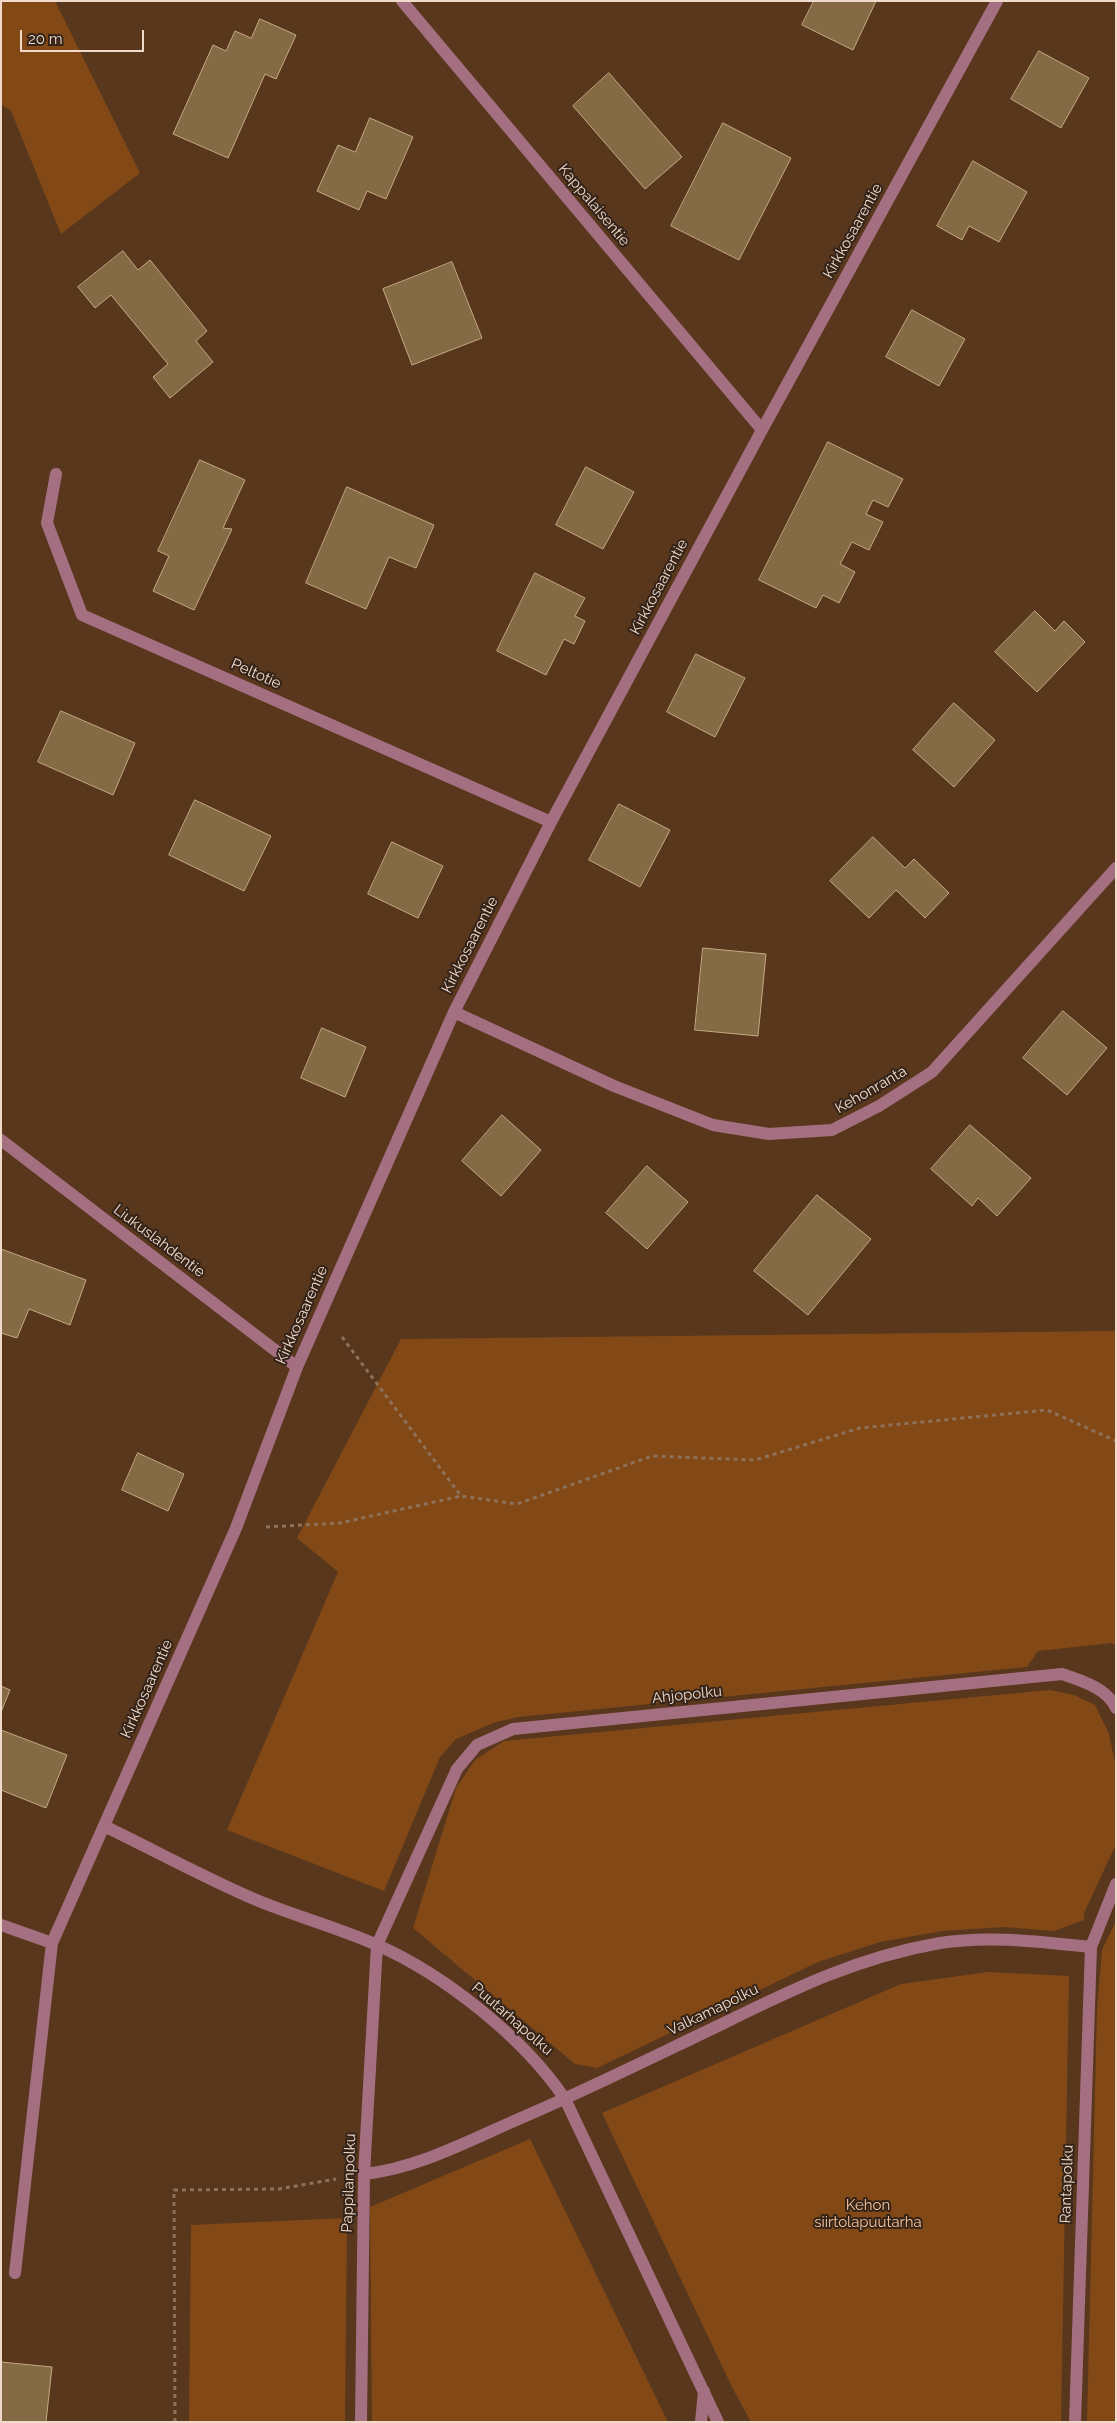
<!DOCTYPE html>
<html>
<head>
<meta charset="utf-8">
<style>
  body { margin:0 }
  #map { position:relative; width:1117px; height:2423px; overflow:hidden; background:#59371d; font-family:Raleway,sans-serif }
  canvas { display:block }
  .frame { position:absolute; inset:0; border:2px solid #f0dacb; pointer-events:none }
  .scale { position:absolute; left:20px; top:30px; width:124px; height:22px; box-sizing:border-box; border:2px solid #f0dacb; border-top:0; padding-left:6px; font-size:15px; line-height:18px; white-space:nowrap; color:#f0dacb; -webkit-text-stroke:4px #332318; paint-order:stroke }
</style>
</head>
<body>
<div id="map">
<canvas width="1117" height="2423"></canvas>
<div class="frame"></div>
<div class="scale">20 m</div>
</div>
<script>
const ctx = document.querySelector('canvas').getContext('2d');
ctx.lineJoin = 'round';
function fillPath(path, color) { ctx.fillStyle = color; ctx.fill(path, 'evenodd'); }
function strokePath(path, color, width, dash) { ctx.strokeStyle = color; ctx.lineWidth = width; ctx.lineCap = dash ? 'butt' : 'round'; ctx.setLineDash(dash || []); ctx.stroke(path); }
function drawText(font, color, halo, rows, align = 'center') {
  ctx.font = font + ' Raleway,sans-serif'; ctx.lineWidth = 4; ctx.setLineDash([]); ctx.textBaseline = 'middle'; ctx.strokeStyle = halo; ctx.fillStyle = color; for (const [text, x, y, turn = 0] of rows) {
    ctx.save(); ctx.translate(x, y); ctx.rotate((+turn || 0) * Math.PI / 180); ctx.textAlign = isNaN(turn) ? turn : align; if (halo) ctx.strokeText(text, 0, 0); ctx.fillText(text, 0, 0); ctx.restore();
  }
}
const green = new Path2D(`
  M1,1H55L140,173L61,234L11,111L1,104Z
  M1116,1331V1645L1112,1643L1038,1651L1027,1667L518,1717L493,1723L456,1739L440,1757L384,1891L227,1830L338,1572L297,1538L401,1339Z
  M1050,1690L1074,1695L1095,1705L1109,1734L1116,1768V1844L1084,1913V1920L1054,1931L1005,1927L942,1931L880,1942L818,1962L597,2068L575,2064L413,1928L456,1788L475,1760L504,1741Z
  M1116,1921V2422H1087L1097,2009L1102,1950Z
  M988,1972L1069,1976L1061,2422H751L732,2387L602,2113L901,1984Z
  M530,2139L668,2422H372L370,2207Z
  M347,2218L345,2422H189L191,2225Z`);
const building = new Path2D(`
  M814,1H876L853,50L802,25Z
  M260,19L296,35L276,79L265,74L228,158L173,134L213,45L226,51L235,31L251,38Z
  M1039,51L1089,78L1061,128L1011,99Z
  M609,73L682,157L645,189L573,106Z
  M370,118L413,137L386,199L367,191L359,210L317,191L338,145L355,152Z
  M723,123L791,158L739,260L671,226Z
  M973,161L1027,192L999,242L969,226L962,240L937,226Z
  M123,251L138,270L150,260L207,331L196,341L213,362L170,398L153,377L168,364L111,295L95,308L78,287Z
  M452,262L482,338L412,365L383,289Z
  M912,310L965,339L939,386L886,357Z
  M828,442L903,479L888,507L873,500L866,514L883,522L869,550L852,542L840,564L855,572L839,603L823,595L816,608L759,580Z
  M200,460L245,480L223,528L232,529L194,610L153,591L169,556L158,551Z
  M586,467L634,492L603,549L556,525Z
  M347,487L434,525L416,568L389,557L366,609L306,583Z
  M535,573L585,598L575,616L585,621L574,644L564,639L546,675L497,651Z
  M1035,611L1055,631L1064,621L1085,642L1037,692L995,652Z
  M696,654L745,678L715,737L667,712Z
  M954,703L995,740L954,787L913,750Z
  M61,711L135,743L113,795L38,762Z
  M195,800L271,836L244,891L169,855Z
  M619,804L670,830L640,887L589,860Z
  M873,837L905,868L914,859L949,893L925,918L896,890L869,918L830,881Z
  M392,842L443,866L418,918L368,894Z
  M703,948L766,954L758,1036L695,1030Z
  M1063,1011L1107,1048L1067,1095L1023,1058Z
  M322,1028L366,1047L345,1097L301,1078Z
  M502,1115L541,1150L501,1196L462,1161Z
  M970,1125L1031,1178L997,1216L978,1198L972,1206L931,1169Z
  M647,1166L688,1202L647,1249L606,1213Z
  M817,1195L871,1239L808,1315L754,1271Z
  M1,1249L86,1280L70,1325L29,1309L17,1338L1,1333Z
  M138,1453L184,1474L168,1511L122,1490Z
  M1,1686L10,1690L1,1712Z
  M1,1730L67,1755L46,1808L1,1790Z
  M1,2362L52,2367L46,2422H1Z`);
const path = new Path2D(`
  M342,1337L461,1496L517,1504L652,1456L755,1460L860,1428L1047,1410L1116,1441
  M266,1527L340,1523L461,1496
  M175,2422L174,2190L279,2189L336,2179`);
const minor = new Path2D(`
  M402,1L762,430
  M56,474L47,523L82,615L551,822
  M454,1012L614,1086L713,1125L769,1134L832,1130L879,1106L932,1072L1116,868
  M1,1140L297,1367
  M104,1826C154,1850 203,1877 254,1899C294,1916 337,1927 377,1945C445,1975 524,2038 565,2099L718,2422
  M1,1925L52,1943
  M364,2174C419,2168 470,2140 521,2118C589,2089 655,2056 722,2024C795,1988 859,1957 940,1943C990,1935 1041,1942 1091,1947
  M15,2273L52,1943L236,1528L297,1367L454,1012L551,822L762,430L997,1
  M361,2422L364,2174L377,1945L457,1769L477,1745L513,1729L1062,1674C1082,1681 1107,1688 1116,1708
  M701,2422L704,2391
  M1075,2422L1091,1947L1116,1884`);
const streetNames = [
  ["Kappalaisentie",594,205,50],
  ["Kirkkosaarentie",853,231,-61],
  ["Kirkkosaarentie",659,587,-62],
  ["Peltotie",256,674,24],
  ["Kirkkosaarentie",470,945,-63],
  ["Kehonranta",871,1090,-30],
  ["Liukuslahdentie",159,1241,37],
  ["Kirkkosaarentie",302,1315,-66],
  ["Kirkkosaarentie",147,1689,-66],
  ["Ahjopolku",687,1695,-6],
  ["Valkamapolku",713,2010,-26],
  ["Puutarhapolku",512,2019,41],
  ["Pappilanpolku",349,2183,-88],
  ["Rantapolku",1067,2184,-88]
];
const parkNames = [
  ["Kehon",868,2205],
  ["siirtolapuutarha",868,2222]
];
fillPath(green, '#824917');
fillPath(building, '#856b45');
strokePath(building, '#c4a981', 1);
strokePath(path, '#8e715a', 3, [4, 4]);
strokePath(minor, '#a56f82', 12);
drawText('15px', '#f0dacb', '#332318', streetNames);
drawText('15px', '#f8c39d', '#332318', parkNames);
</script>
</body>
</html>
